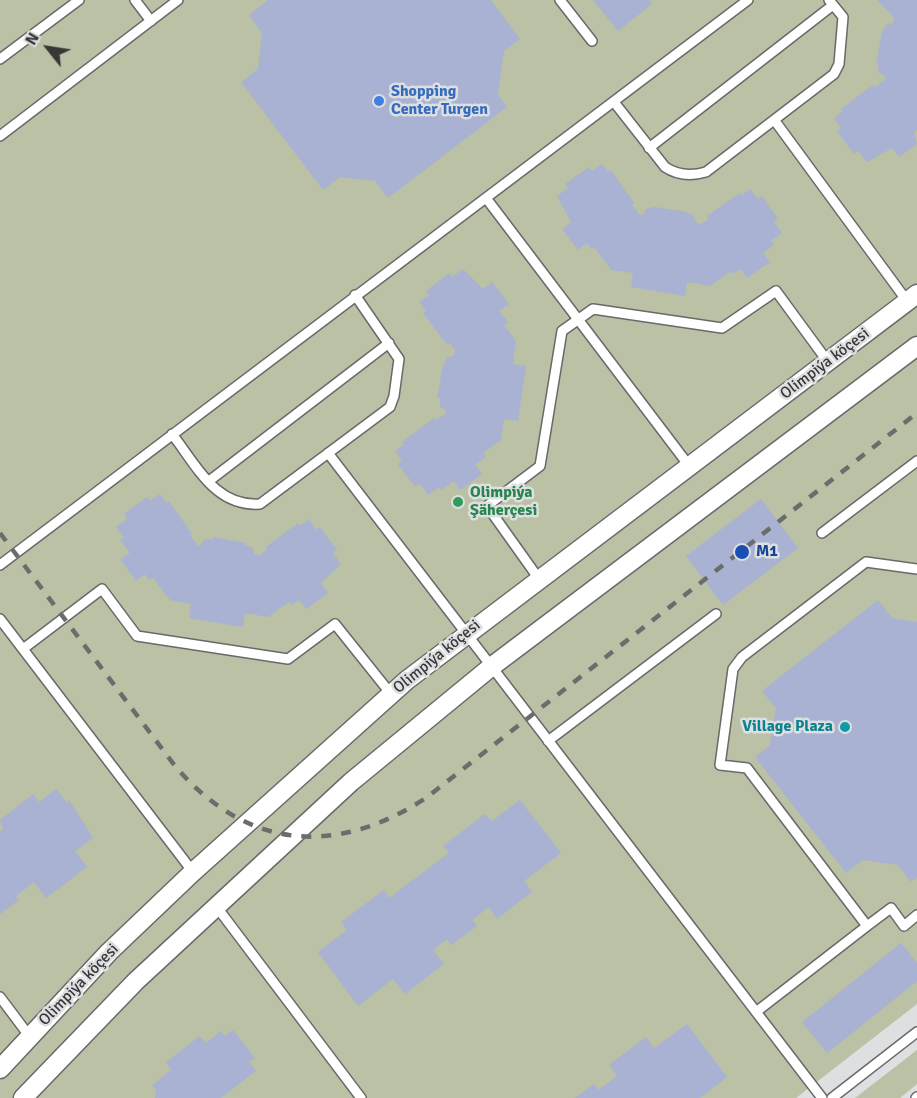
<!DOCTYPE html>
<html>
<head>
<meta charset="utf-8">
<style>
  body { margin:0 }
  #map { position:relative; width:917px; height:1098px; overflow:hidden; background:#dedfe1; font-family:Signika,sans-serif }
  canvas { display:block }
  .north { position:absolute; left:18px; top:18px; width:60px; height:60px; -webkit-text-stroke:4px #dedfe1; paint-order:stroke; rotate:300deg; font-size:16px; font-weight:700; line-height:24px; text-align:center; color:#373738 }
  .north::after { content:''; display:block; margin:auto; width:21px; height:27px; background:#373738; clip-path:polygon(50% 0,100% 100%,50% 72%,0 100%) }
</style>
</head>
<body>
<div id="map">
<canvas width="917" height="1098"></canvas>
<div class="north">N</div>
</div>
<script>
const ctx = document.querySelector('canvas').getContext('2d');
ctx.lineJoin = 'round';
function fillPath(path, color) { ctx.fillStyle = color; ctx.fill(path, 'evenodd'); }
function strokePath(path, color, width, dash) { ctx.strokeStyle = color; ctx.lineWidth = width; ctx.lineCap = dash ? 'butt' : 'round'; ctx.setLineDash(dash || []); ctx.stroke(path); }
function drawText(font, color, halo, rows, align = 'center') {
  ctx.font = font + ' Signika,sans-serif'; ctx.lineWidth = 5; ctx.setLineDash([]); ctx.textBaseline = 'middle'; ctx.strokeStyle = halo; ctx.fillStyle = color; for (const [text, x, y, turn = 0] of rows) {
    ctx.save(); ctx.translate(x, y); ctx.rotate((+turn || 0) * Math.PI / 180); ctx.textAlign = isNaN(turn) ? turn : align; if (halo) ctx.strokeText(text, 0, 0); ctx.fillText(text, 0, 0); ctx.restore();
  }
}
const green = new Path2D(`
  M0,0H917V1004L796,1098H0Z
  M917,1050V1084L900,1098H855Z`);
const building = new Path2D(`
  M268,0H491L520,39L504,51L498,95L507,107L388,198L375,181L340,177L323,190L241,82L258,69L262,33L249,15Z
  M593,0H649L652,4L618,31Z
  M877,0H917V129L914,132L917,144L899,157L892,148L867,162L858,151L854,154L837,131L841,128L834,118L842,112L841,109L873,85L875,87L884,81L885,76L878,72L879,65H876L882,32L887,24L893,23L894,17Z
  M602,164L608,172L611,170L634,203L632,205L639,214L643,215L646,209L655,207L687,212L695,217L696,223L701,224L709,219L707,216L740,193L742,195L750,189L758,199L762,196L778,219L774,222L782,233L771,241L774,245L763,253L770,262L747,278L741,269L733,274L731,271L710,286L687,282L685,296L631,287L633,273L611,270L594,247L591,249L587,243L578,250L562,229L571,222L557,196L568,188L565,184L589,167L592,171Z
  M463,269L483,289L492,282L509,304L499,311L508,322L504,325L516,341L513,364L526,366L518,421L504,419L501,440L483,453L486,457L475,465L482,474L460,490L454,481L441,490L439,487L428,495L420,484L415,487L398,464L402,461L395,451L404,445L402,442L434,418L436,420L445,414L446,410L440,407V398H437L443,365L448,357L454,356L455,350L450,343L447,345L423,313L426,311L419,302L429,295L426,291L449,273L452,277Z
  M160,494L166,503L169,501L192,534L190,535L197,545H201L204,539L213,540V537L246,543L245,545L253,548L254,554L260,555L267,550L266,547L298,523L300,526L309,519L316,530L320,527L337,550L333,553L341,564L321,583L328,593L306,609L299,600L292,605L289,602L268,617L245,613L243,627L189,618L191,604L170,600L153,578L149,580L145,574L136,581L120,559L130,553L120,540L124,538L116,527L127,519L124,514L147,497L150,501Z
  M761,499L798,548L723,605L686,556Z
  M878,600L892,618L917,622V877L911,882L898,865L863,860L846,873L755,757L770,745L776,708L762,691Z
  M56,789L67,803L70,801L93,838L75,851L87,867L46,898L34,882L16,896L19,900L0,914V831L3,829L0,820L33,794L39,802Z
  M520,800L561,853L524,881L532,892L497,919L489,907L472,920L477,926L451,945L447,939L433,950L444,964L405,994L393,979L358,1006L318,952L347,930L341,922L384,890L389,898L449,853L443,846L485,814L492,821Z
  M901,943L917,963V981L827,1053L802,1022Z
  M687,1024L727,1077L700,1098H575L594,1084L598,1090L617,1076L609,1065L646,1037L654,1048Z
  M233,1030L255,1058L249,1062L256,1071L221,1098H155L156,1091L152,1085L171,1070L166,1062L200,1036L206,1043L221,1031L225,1036Z`);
const service = new Path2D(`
  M135,0L151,21
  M560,0L592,41
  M0,59L79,0
  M614,102L665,167C677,175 692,176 706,172L834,74L839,64L843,17L829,0
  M775,121L907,301
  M0,136L178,0
  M649,148L833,5
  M486,198L690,467
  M172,434C197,466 215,507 260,504L390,407L394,396L399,359L355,295
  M328,453L822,1098
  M209,481L389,343
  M822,533L917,461
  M0,565L748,0
  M539,579L487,506L540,466L562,331L593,309L722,328L776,291L828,362
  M0,619L193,872
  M23,649L102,589L137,636L288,659L335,624L391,694
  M548,741L716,614
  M216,906L361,1098
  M867,926L891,908L904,926L917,915
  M0,997L30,1037
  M756,1012L867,926L747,768L720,765L733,669L742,657L866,562L917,569
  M832,1098L917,1032
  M916,1098L917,1097`);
const minor = new Path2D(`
  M0,1069L109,952L193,872L407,680L917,294
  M23,1098L136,981L351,782L491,667L917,346`);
const rail = new Path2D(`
  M0,533L175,766C247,850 335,857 426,798L917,413`);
const markers = [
  [379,101,6,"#3f7fe0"],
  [458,502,6,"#2e9e5b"],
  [742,552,8,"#1a4fb4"],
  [845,727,6,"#0f9aa8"]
];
const shopNames = [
  ["Shopping",391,92],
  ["Center Turgen",391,110]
];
const streetNames = [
  ["Olimpiýa köçesi",825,364,-37],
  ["Olimpiýa köçesi",437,657,-39],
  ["Olimpiýa köçesi",79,985,-46]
];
const leisureNames = [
  ["Olimpiýa",470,493],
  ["Şäherçesi",470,511]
];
const transitNames = [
  ["M1",756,552]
];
const cultureNames = [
  ["Village Plaza",833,727]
];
fillPath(green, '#bac1a5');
fillPath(building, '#a9b2d2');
strokePath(service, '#68696a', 12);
strokePath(minor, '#68696a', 21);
strokePath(service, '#fff', 9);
strokePath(minor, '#fff', 18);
strokePath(rail, '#6c6c6d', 4.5, [10, 10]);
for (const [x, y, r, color] of markers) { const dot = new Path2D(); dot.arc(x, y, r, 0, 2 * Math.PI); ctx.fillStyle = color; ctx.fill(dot); strokePath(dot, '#dedfe1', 2); }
drawText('bold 16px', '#366cbe', '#dedfe1', shopNames, 'left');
drawText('16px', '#373738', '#dedfe1', streetNames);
drawText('bold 16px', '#27864d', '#dedfe1', leisureNames, 'left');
drawText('bold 16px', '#164399', '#dedfe1', transitNames, 'left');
drawText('bold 16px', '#0d838f', '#dedfe1', cultureNames, 'right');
</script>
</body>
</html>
